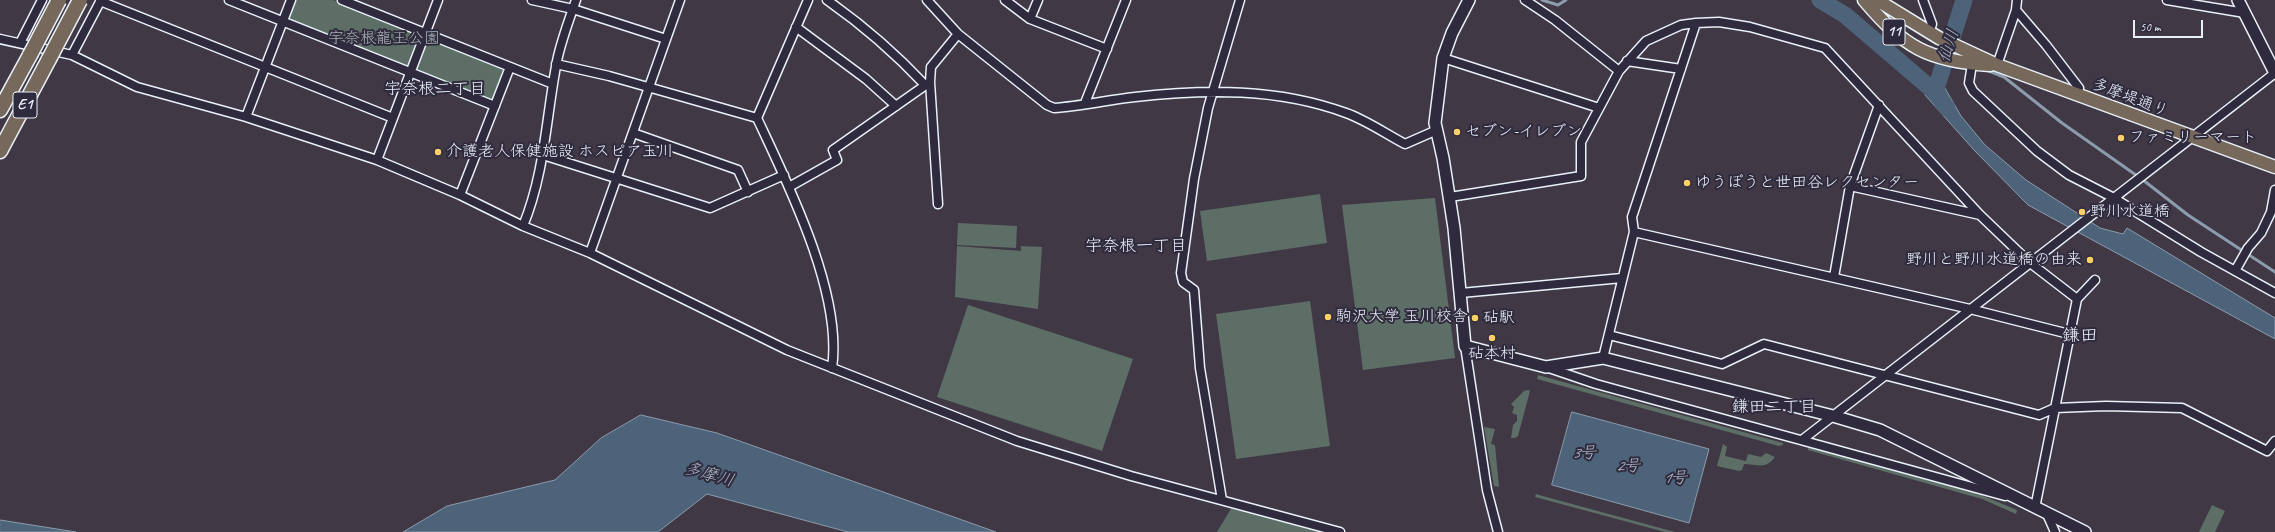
<!DOCTYPE html>
<html>
<head>
<meta charset="utf-8">
<style>
  body { margin:0 }
  #map { position:relative; width:2275px; height:532px; overflow:hidden; background:#413845; font-family:Caveat,sans-serif }
  canvas { display:block }
  .scale { position:absolute; left:2133px; top:20px; width:70px; height:18px; box-sizing:border-box; border:2px solid #e8f1f8; border-top:0; padding-left:5px; font-size:12px; line-height:14px; white-space:nowrap; color:#e8f1f8; -webkit-text-stroke:3px #2f2a3d; paint-order:stroke }
</style>
</head>
<body>
<div id="map">
<canvas width="2275" height="532"></canvas>
<div class="scale">50 m</div>
</div>
<script>
const ctx = document.querySelector('canvas').getContext('2d');
ctx.lineJoin = 'round';
function fillPath(path, color) { ctx.fillStyle = color; ctx.fill(path, 'evenodd'); }
function strokePath(path, color, width, dash) { ctx.strokeStyle = color; ctx.lineWidth = width; ctx.lineCap = dash ? 'butt' : 'round'; ctx.setLineDash(dash || []); ctx.stroke(path); }
function drawText(font, color, halo, rows, align = 'center') {
  ctx.font = font + ' Caveat,"Klee One",sans-serif'; ctx.lineWidth = 4; ctx.setLineDash([]); ctx.textBaseline = 'middle'; ctx.strokeStyle = halo; ctx.fillStyle = color; for (const [text, x, y, turn = 0] of rows) {
    ctx.save(); ctx.translate(x, y); ctx.rotate((+turn || 0) * Math.PI / 180); ctx.textAlign = isNaN(turn) ? turn : align; if (halo) ctx.strokeText(text, 0, 0); ctx.fillText(text, 0, 0); ctx.restore();
  }
}
const green = new Path2D(`
  M295,0H333L417,33L419,38L410,64L404,66L290,20L289,14Z
  M431,39L502,67L504,73L494,98L489,99L418,72L416,67L426,41Z
  M1320,194L1327,243L1207,261L1200,211Z
  M1435,198L1455,358L1363,370L1342,205Z
  M958,223L1017,226L1016,248L957,245Z
  M957,246L1021,251V246L1042,247L1038,309L955,297Z
  M1310,301L1330,446L1236,459L1216,314Z
  M968,305L1133,359L1102,451L937,397Z
  M1538,375L1783,443V445L1779,446L1537,379Z
  M1528,390L1530,391L1518,436L1515,438H1511L1513,425L1517,421V415L1512,413L1514,407L1511,404L1524,391Z
  M1484,427L1495,429L1491,444L1495,445L1499,487L1494,486Z
  M1723,444L1727,447L1725,456L1746,461L1748,454L1761,457L1766,453L1775,457C1766,470 1757,464 1744,464L1742,470L1739,471L1717,466Z
  M1808,447L1981,495L2017,510L2016,514L1982,499L1808,450Z
  M1536,494L1539,495L1675,532H1665L1535,497Z
  M2212,505L2225,511L2215,532H2199Z
  M1232,507L1327,532H1217Z`);
const water = new Path2D(`
  M1942,83L1961,116L1985,145L2026,180L2100,228L2123,234L2127,228L2275,318V339L2028,205L1974,150L1925,95Z
  M1572,412L1709,449L1689,523L1552,485Z
  M641,415L717,433L996,532H848L707,494L658,532H403L447,506L555,480L601,438Z
  M0,520L76,532H0Z`);
const stream = new Path2D(`
  M1542,0L1558,5L1566,0
  M1984,69L2004,77L2062,123L2143,180L2188,215L2275,272`);
const river = new Path2D(`
  M1820,0L1845,15L1935,92L1947,108
  M1935,92L1964,0`);
const street = new Path2D(`
  M229,0L495,106
  M342,0L553,84
  M532,0L573,9L666,39
  M827,0C864,26 894,52 925,85
  M927,0L958,34L1047,105L1054,108C1081,106 1108,100 1135,97C1206,89 1278,88 1346,113C1366,120 1386,134 1405,144L1437,130
  M1005,0L1030,19L1107,49
  M1525,0L1555,20L1619,71
  M1923,0L1932,24L1929,32
  M2167,0L2245,13
  M100,1L393,118
  M2016,10L2046,45L2079,88L2077,94
  M1030,19L1038,0
  M796,27L866,79L896,106
  M0,39L72,55L137,87L246,117L377,160L460,195L523,226L590,253L787,350L1017,441L1131,476L1340,532
  M20,43L42,0
  M72,55L101,0
  M1443,58L1599,108
  M1627,61L1681,69
  M556,64L609,76L757,118C788,184 843,294 832,368
  M1972,64L1969,83L1973,91L2037,151L2069,175L2112,197L2201,252L2275,293
  M1997,65L2016,10L2017,0
  M1085,103L1126,0
  M246,117L291,0
  M757,118L808,0
  M633,133L738,170L748,192
  M543,155L710,208L784,175
  M377,160L438,0
  M1850,186L1980,215
  M789,187L837,160L833,150L930,82
  M460,195L510,67
  M1450,197L1581,176V142L1619,71L1646,41L1681,25L1696,23L1719,22L1750,27L1825,48L1980,215L2029,262L2077,299
  M938,204L930,82L931,67L958,34
  M523,226C545,173 546,117 557,61C561,41 569,20 576,0
  M1634,232L1970,309L2069,334
  M590,253L680,0
  M2235,271L2248,248L2261,233L2271,212L2275,190
  M1834,277L1850,186L1879,105
  M1461,293L1622,278
  M1609,335L1722,364L1764,344L2039,415L2055,408L2106,406L2182,408L2267,451L2275,441
  M1465,346L1487,490L1498,532
  M1603,358L1634,232L1632,217L1696,23
  M1546,367L1596,384L2005,496
  M1802,440L2275,73
  M1222,500L1200,368L1194,290L1183,282L1181,273L1194,179L1208,108L1240,0
  M2035,508L2077,299L2095,280
  M2047,514L2055,532`);
const secondary = new Path2D(`
  M1469,0L1452,33L1443,58L1435,123L1443,158L1454,228L1465,346L1546,367L1603,358L1833,416L1880,430L2085,532
  M2238,0L2275,73`);
const primary = new Path2D(`
  M1864,0C1904,47 1927,61 1990,65
  M1877,0L1939,38L1997,65L2275,167`);
const highway = new Path2D(`
  M0,110L30,55
  M0,151L49,59`);
const highwayBridge = new Path2D(`
  M30,55L59,0
  M49,59L80,0`);
const markers = [
  [1457,132,4,"#ffd166"],
  [2121,138,4,"#ffd166"],
  [438,152,4,"#ffd166"],
  [1687,183,4,"#ffd166"],
  [2082,212,4,"#ffd166"],
  [2090,260,4,"#ffd166"],
  [1328,317,4,"#ffd166"],
  [1475,318,4,"#ffd166"],
  [1492,338,4,"#ffd166"]
];
const shields = [
  [1894,32,22],
  [25,105,24]
];
const shieldNames = [
  ["11",1894,32],
  ["E1",25,105]
];
const parkNames = [
  ["宇奈根龍王公園",384,39]
];
const streetNames = [
  ["多摩堤通り",2130,98,21]
];
const poiNames = [
  ["セブン-イレブン",1465,132],
  ["ファミリーマート",2129,138],
  ["介護老人保健施設 ホスピア玉川",446,152],
  ["ゆうぽうと世田谷レクセンター",1695,183],
  ["野川水道橋",2090,212],
  ["野川と野川水道橋の由来",2082,260,"right"],
  ["駒沢大学 玉川校舎",1336,317],
  ["砧駅",1483,318],
  ["砧本村",1492,354,"center"]
];
const waterNames = [
  ["仙川",1949,46,-72],
  ["3号",1584,454],
  ["2号",1628,467],
  ["多摩川",709,475,16],
  ["1号",1675,479]
];
const neighbourhoodNames = [
  ["宇奈根二丁目",435,90],
  ["宇奈根一丁目",1136,247],
  ["鎌田二丁目",1774,408]
];
const quarterNames = [
  ["鎌田",2080,336]
];
fillPath(green, '#5c6e66');
fillPath(water, '#4d6379');
strokePath(water, '#8b9cac', 1);
strokePath(stream, '#8b9cac', 3);
strokePath(river, '#4d6379', 17);
strokePath(street, '#e8f1f8', 11);
strokePath(secondary, '#e8f1f8', 14);
strokePath(primary, '#e8f1f8', 15);
strokePath(highway, '#e8f1f8', 17);
strokePath(street, '#2f2a3d', 8);
strokePath(secondary, '#2f2a3d', 11);
strokePath(primary, '#76695c', 12);
strokePath(highway, '#76695c', 14);
strokePath(highwayBridge, '#e8f1f8', 17, []);
strokePath(highwayBridge, '#76695c', 14);
for (const [x, y, r, color] of markers) { const dot = new Path2D(); dot.arc(x, y, r, 0, 2 * Math.PI); ctx.fillStyle = color; ctx.fill(dot); strokePath(dot, '#2f2a3d', 1.5); }
for (const [x, y, w] of shields) { const box = new Path2D(); box.roundRect(x - w / 2, y - 13, w, 26, 3); ctx.fillStyle = '#2f2a3d'; ctx.fill(box); strokePath(box, '#e8f1f8', 1); }
drawText('bold 15px', '#e8f1f8', null, shieldNames);
drawText('16px', '#a9b6b6', '#2f2a3d', parkNames);
drawText('16px', '#e8f1f8', '#2f2a3d', streetNames);
drawText('16px', '#e8f1f8', '#2f2a3d', poiNames, 'left');
drawText('italic 17px', '#aab8c5', '#2f2a3d', waterNames);
drawText('17px', '#e8f1f8', '#2f2a3d', neighbourhoodNames);
drawText('18px', '#e8f1f8', '#2f2a3d', quarterNames);
</script>
</body>
</html>
